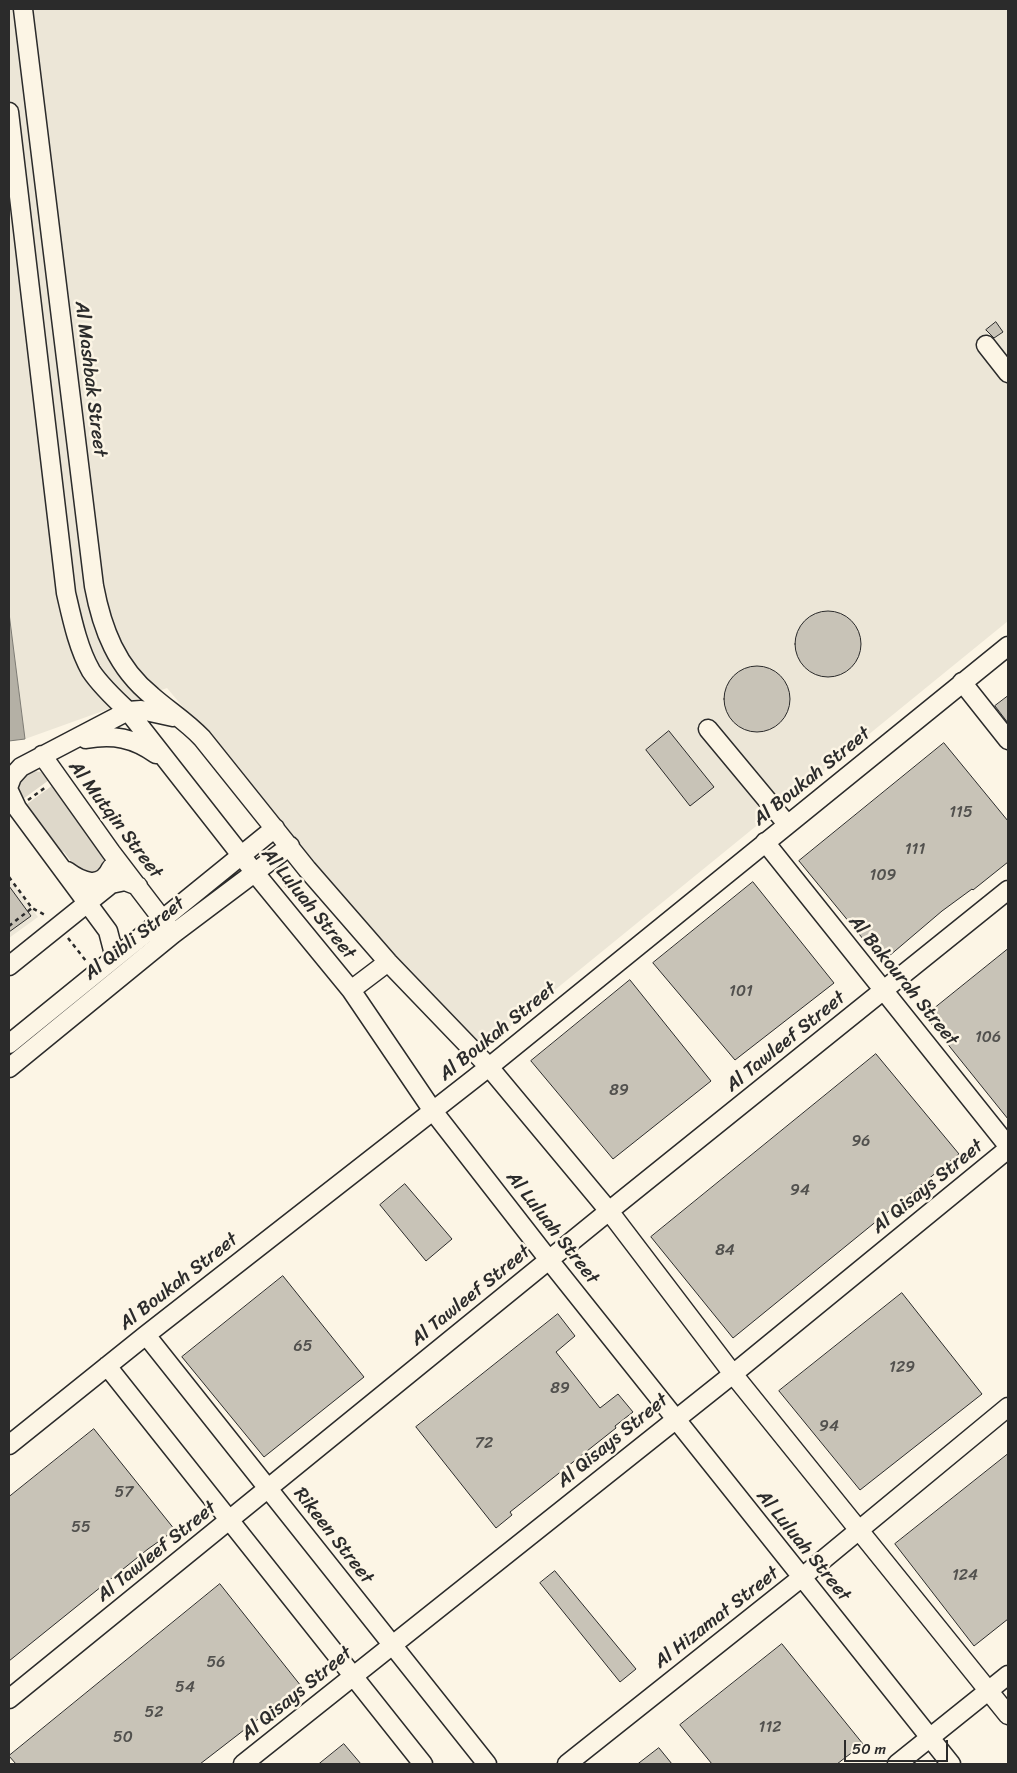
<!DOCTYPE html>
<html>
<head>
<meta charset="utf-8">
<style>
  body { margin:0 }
  #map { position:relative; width:1017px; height:1773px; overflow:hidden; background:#fcf5e5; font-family:Sriracha,sans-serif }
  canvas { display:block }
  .frame { position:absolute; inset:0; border:10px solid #2b2b2b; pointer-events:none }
  .scale { position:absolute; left:844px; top:1740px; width:104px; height:22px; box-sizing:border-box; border:2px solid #2b2b2b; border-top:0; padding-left:6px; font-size:15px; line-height:18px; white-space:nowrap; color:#2b2b2b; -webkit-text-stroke:4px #fcf5e5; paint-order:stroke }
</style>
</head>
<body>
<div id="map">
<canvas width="1017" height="1773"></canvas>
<div class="frame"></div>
<div class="scale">50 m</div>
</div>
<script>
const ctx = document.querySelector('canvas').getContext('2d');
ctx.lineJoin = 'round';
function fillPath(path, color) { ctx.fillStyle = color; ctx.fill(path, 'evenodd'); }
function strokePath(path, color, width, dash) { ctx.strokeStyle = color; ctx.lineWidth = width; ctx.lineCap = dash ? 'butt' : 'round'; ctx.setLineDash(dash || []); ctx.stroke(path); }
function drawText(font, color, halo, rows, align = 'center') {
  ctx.font = font + ' Sriracha,sans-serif'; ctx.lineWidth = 5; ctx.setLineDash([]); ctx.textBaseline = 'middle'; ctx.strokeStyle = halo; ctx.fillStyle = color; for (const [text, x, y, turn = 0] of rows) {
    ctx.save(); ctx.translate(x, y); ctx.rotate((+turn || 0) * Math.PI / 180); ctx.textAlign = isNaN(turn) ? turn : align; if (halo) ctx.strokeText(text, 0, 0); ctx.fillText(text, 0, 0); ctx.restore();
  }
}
const built = new Path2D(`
  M9,9H1008V621L475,1055L167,688L25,739L9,613Z
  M9,878L38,917L9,938Z`);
const green = new Path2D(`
  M27,770L41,772L49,780L19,802L14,781Z
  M53,785L106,855L107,862L101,876L79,872L64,852L54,849L23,807Z`);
const water = new Path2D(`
  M9,613L25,739L9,741Z`);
const building = new Path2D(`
  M996,322L1003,332L994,338L986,330Z
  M795 644a33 33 0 1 1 66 0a33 33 0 1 1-66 0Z
  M724 699a33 33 0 1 1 66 0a33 33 0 1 1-66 0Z
  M1008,696V723L995,706Z
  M669,731L714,787L690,806L646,750Z
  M944,743L1008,821V862L973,890L972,889L942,911L882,962L799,861Z
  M753,882L834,983L735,1060L653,963Z
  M9,886L31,916L9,932Z
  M1008,949V1119L925,1016Z
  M630,980L711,1081L613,1159L531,1061Z
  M876,1054L959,1154L733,1338L651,1237Z
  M405,1184L452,1239L426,1261L380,1205Z
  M283,1276L364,1377L264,1457L182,1357Z
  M902,1293L982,1394L860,1490L779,1391Z
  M558,1314L575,1336L556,1352L600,1408L618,1394L633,1412L615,1426L616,1428L510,1512L512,1515L496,1528L416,1427Z
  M94,1429L175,1530L148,1549L9,1661V1497Z
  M1008,1454V1619L974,1646L895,1544Z
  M555,1571L636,1669L620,1682L540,1583Z
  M220,1584L301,1686L200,1764H16L9,1756Z
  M782,1644L863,1744L837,1764H712L680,1725Z
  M344,1744L361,1764H319Z
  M659,1748L672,1764H638Z`);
const path = new Path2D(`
  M28,800L46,787
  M9,877L32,908L47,916
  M285,887L296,878
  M9,926L32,908
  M68,938L86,961`);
const minor = new Path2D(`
  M23,9L94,586C102,629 117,668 152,696C169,711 186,721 202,738L307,869L388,962L489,1067L609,1211L733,1374L1008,1715
  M9,112L66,593C72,619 78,648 91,671C101,686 115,699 128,711L255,873L351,990L433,1111L549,1260L951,1764
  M986,345L1008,373
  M962,682L1008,740
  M708,729L787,824
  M86,739C113,734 134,738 156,754
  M42,755L111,852L169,928
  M9,785L12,777L21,767L128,711L141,710L173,717
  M9,791L17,808L108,931L115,958
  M765,842L1008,1146
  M67,871C82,882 101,890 111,868
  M9,966L111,884L125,881L138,886
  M351,990L388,962
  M9,1044L275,828
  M9,1068L173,934L290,846
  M146,1335L487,1764
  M107,1366L423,1764
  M9,1445L146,1335L489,1067L1008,646
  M9,1699L609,1211L1008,890
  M243,1764L733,1374L1008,1149
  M567,1764L801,1578L1008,1407
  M897,1764L1008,1675`);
const numberNames = [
  ["115",961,813],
  ["111",915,850],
  ["109",883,876],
  ["101",741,992],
  ["106",988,1038],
  ["89",619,1091],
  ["96",861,1142],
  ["94",800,1191],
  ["84",725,1251],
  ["65",303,1347],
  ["129",902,1368],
  ["89",560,1389],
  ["94",829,1427],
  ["72",484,1444],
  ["57",124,1493],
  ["55",81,1528],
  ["124",965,1576],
  ["56",216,1663],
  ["54",185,1688],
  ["52",154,1713],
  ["112",770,1728],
  ["50",123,1738]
];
const streetNames = [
  ["Al Mashbak Street",90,379,83],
  ["Al Boukah Street",812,777,-39],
  ["Al Mutqin Street",115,820,53],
  ["Al Luluah Street",308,904,51],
  ["Al Qibli Street",135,939,-38],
  ["Al Bakourah Street",903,981,51],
  ["Al Boukah Street",498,1032,-39],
  ["Al Tawleef Street",786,1042,-39],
  ["Al Qisays Street",928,1187,-39],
  ["Al Luluah Street",552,1228,52],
  ["Al Boukah Street",179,1282,-38],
  ["Al Tawleef Street",471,1296,-39],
  ["Al Qisays Street",613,1441,-39],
  ["Rikeen Street",333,1536,52],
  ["Al Luluah Street",803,1546,51],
  ["Al Tawleef Street",157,1552,-39],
  ["Al Hizamat Street",717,1618,-38],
  ["Al Qisays Street",297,1694,-39]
];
fillPath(built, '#ece6d7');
fillPath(green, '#ded8ca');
fillPath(water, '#b4b0a5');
strokePath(water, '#7d7b74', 1);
fillPath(building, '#c8c3b7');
strokePath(building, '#2b2b2b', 1);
strokePath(minor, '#2b2b2b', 21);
strokePath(path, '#2b2b2b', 2.5, [4, 4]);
strokePath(minor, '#fcf5e5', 18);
drawText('16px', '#52514e', null, numberNames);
drawText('19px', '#2b2b2b', '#fcf5e5', streetNames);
</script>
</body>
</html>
